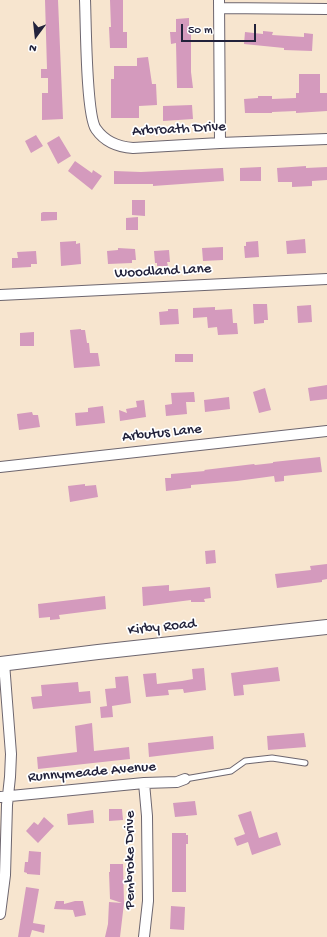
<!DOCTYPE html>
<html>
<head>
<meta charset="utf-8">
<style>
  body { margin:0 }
  #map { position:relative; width:327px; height:937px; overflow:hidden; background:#f7e5cf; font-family:"Gochi Hand",sans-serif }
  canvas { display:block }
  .north { position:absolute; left:16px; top:16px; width:40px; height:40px; -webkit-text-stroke:3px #fff; paint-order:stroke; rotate:195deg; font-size:11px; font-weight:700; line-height:16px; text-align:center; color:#22223b }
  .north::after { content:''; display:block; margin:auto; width:14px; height:18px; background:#22223b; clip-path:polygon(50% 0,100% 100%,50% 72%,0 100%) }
  .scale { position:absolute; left:181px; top:24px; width:75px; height:18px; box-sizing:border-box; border:2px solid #22223b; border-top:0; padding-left:5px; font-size:12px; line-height:14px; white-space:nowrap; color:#22223b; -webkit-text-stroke:3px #fff; paint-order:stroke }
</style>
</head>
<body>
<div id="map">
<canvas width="327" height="937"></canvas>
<div class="north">N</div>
<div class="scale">50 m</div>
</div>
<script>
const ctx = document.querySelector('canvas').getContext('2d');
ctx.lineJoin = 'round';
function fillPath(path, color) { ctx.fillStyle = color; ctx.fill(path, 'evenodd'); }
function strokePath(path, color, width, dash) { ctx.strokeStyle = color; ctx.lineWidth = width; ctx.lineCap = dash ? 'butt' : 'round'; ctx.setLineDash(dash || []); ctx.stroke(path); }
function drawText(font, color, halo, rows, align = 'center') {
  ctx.font = font + ' "Gochi Hand",sans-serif'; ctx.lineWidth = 3.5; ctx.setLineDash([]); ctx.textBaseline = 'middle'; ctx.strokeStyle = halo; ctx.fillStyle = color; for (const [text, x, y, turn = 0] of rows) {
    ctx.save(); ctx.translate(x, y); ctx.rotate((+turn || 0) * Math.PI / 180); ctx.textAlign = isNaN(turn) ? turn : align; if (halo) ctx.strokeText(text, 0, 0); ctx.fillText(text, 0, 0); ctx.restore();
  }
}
const building = new Path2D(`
  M45,0H58L63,119L42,120V93H48V78H41V69H47Z
  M110,0H123V32H127V48H110L109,27H111Z
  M189,18V32H191V72L193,88H177L176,43L171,44L170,32H176V19Z
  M263,31L273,32L272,35L304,37V33L313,34L312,51L284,50V48L244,44L245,32L263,34Z
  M148,57L152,84H156L157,105L139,106V118H111V79H114V66H137V58Z
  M299,74H320V93H327V111L296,113V111L272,112V113H245L244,99L258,98V96H272V99L296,98V93H299Z
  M192,105L193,119L163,121V106Z
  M36,135L43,146L31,153L25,141Z
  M59,136L71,156L58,164L47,143Z
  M75,161L92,173L93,170L102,176L92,190L68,171Z
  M306,166V168L327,167V180L312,181V186L292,187V182H278L277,168Z
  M261,167V181H240V168Z
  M223,168L224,181L153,186V184H114V171L141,172Z
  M132,200H145V216L132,215Z
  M43,212H57V220L41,221V213Z
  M138,217V230H126V218Z
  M305,239L306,253L287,254L286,241Z
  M76,241V244L80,243L81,264L61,266L60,242Z
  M258,241L259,257L245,258L244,246H246V242Z
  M223,247V260L203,261L202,248Z
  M118,248L135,249L136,260H132V263L108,264L107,251L118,250Z
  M169,250L170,262H167L168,266H157V263H155L154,251Z
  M36,251L37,264H31V267L12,268V258H18L17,252Z
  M253,304H267L268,320H264V323L254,324Z
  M311,305L312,322L298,323L297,306Z
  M215,307V310L232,309L233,323H237L238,334L218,335L217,327L208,328L207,317L193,318V308Z
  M168,309H178L179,324L160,325L159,312L168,311Z
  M81,329V330H85L87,343H89L90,353H98L100,366L74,368L70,330Z
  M34,332V346H20V333Z
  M175,354H193V362H175Z
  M327,385V399L310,401L308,388Z
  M265,388L271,410L259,413L253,392Z
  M194,392L195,402H186L187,414L166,416L165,405L172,404L171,393Z
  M229,397L230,409L205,412L204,400Z
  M144,400L146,417L120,421L119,410L127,413L126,409L137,407L136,401Z
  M103,406L105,423L76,426L75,413L88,412V408Z
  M32,412L33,415H38L40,427L19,430L17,414Z
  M320,457L322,472L284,476V481L275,482L274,476L237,481L191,485V488L166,491L165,478H171V474L205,471L204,470L254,464L255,465L273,463V462Z
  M85,484V486L96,485L98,497L70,502L68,486Z
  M215,550L216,563L206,564L205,551Z
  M327,564V579L322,580V582L277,588L275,574L311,570L310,566Z
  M169,585V591L210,587L211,598L204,599L205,602H191V600L143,606L142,587Z
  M105,596L106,609L59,615L60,619L50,620V617L39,618L38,604Z
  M278,667L280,681L243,685L244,695L234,696L231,673Z
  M204,668L206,690L184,693L183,689L168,690L169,695L146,697L143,674L156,673L157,684L182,681L193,679L192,669Z
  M128,676L131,703L112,706L113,717L101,718L100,707L107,706L105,689L116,688L115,677Z
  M78,682L79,692L90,691L91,703L33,709L31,697L42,696L41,685Z
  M92,723L94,751L129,747L130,759L38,769L37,757L77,752L75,726Z
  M304,733L306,747L268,750L267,736Z
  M213,736L214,749L149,757L148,743Z
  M195,801L197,815L175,817L173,803Z
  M109,809H122L123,820L109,821Z
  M93,810L94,823L68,825L67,814Z
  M251,811L259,838L277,832L281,845L252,855L248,842L237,846L234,838L245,834L238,815Z
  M44,817L54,826L38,843L26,831L34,822L38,825Z
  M172,833H186V835H188V844H186V892H172Z
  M29,851L41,852L40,875L27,874V873L24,872L25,862H28Z
  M110,864H123L124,903L120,937H105L108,924L109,902L122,903L110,899L109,872H110Z
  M26,887L39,889L33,923L45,925L44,933L32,930L30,937H18Z
  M56,901H64V904L75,901H83L86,915L75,917L73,910L54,909Z
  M171,906L185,907L184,930L170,929Z`);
const service = new Path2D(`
  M185,779L231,771L245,761L272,758L305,763`);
const minor = new Path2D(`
  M85,0C86,22 86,115 96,129C105,142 118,147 133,148L220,143L327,139
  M219,0L220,143
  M219,8L327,9
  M0,295L327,279
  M0,467L327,431
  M144,783L147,816L148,901L144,937
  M0,797L144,783L177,782L185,779
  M0,914L5,875L7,805L10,777L11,754L4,663`);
const secondary = new Path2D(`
  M0,664L98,652L327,627`);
const streetNames = [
  ["Arbroath Drive",179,130,-3],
  ["Woodland Lane",163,272,-3],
  ["Arbutus Lane",162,434,-6],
  ["Kirby Road",162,628,-6],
  ["Runnymeade Avenue",92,773,-5],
  ["Pembroke Drive",131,860,-90]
];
fillPath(building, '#d49abd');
strokePath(service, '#6d666f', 7);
strokePath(minor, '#6d666f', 12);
strokePath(secondary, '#6d666f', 16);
strokePath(service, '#fff', 5);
strokePath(minor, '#fff', 10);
strokePath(secondary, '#fff', 14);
drawText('15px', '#22223b', '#fff', streetNames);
</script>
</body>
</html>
